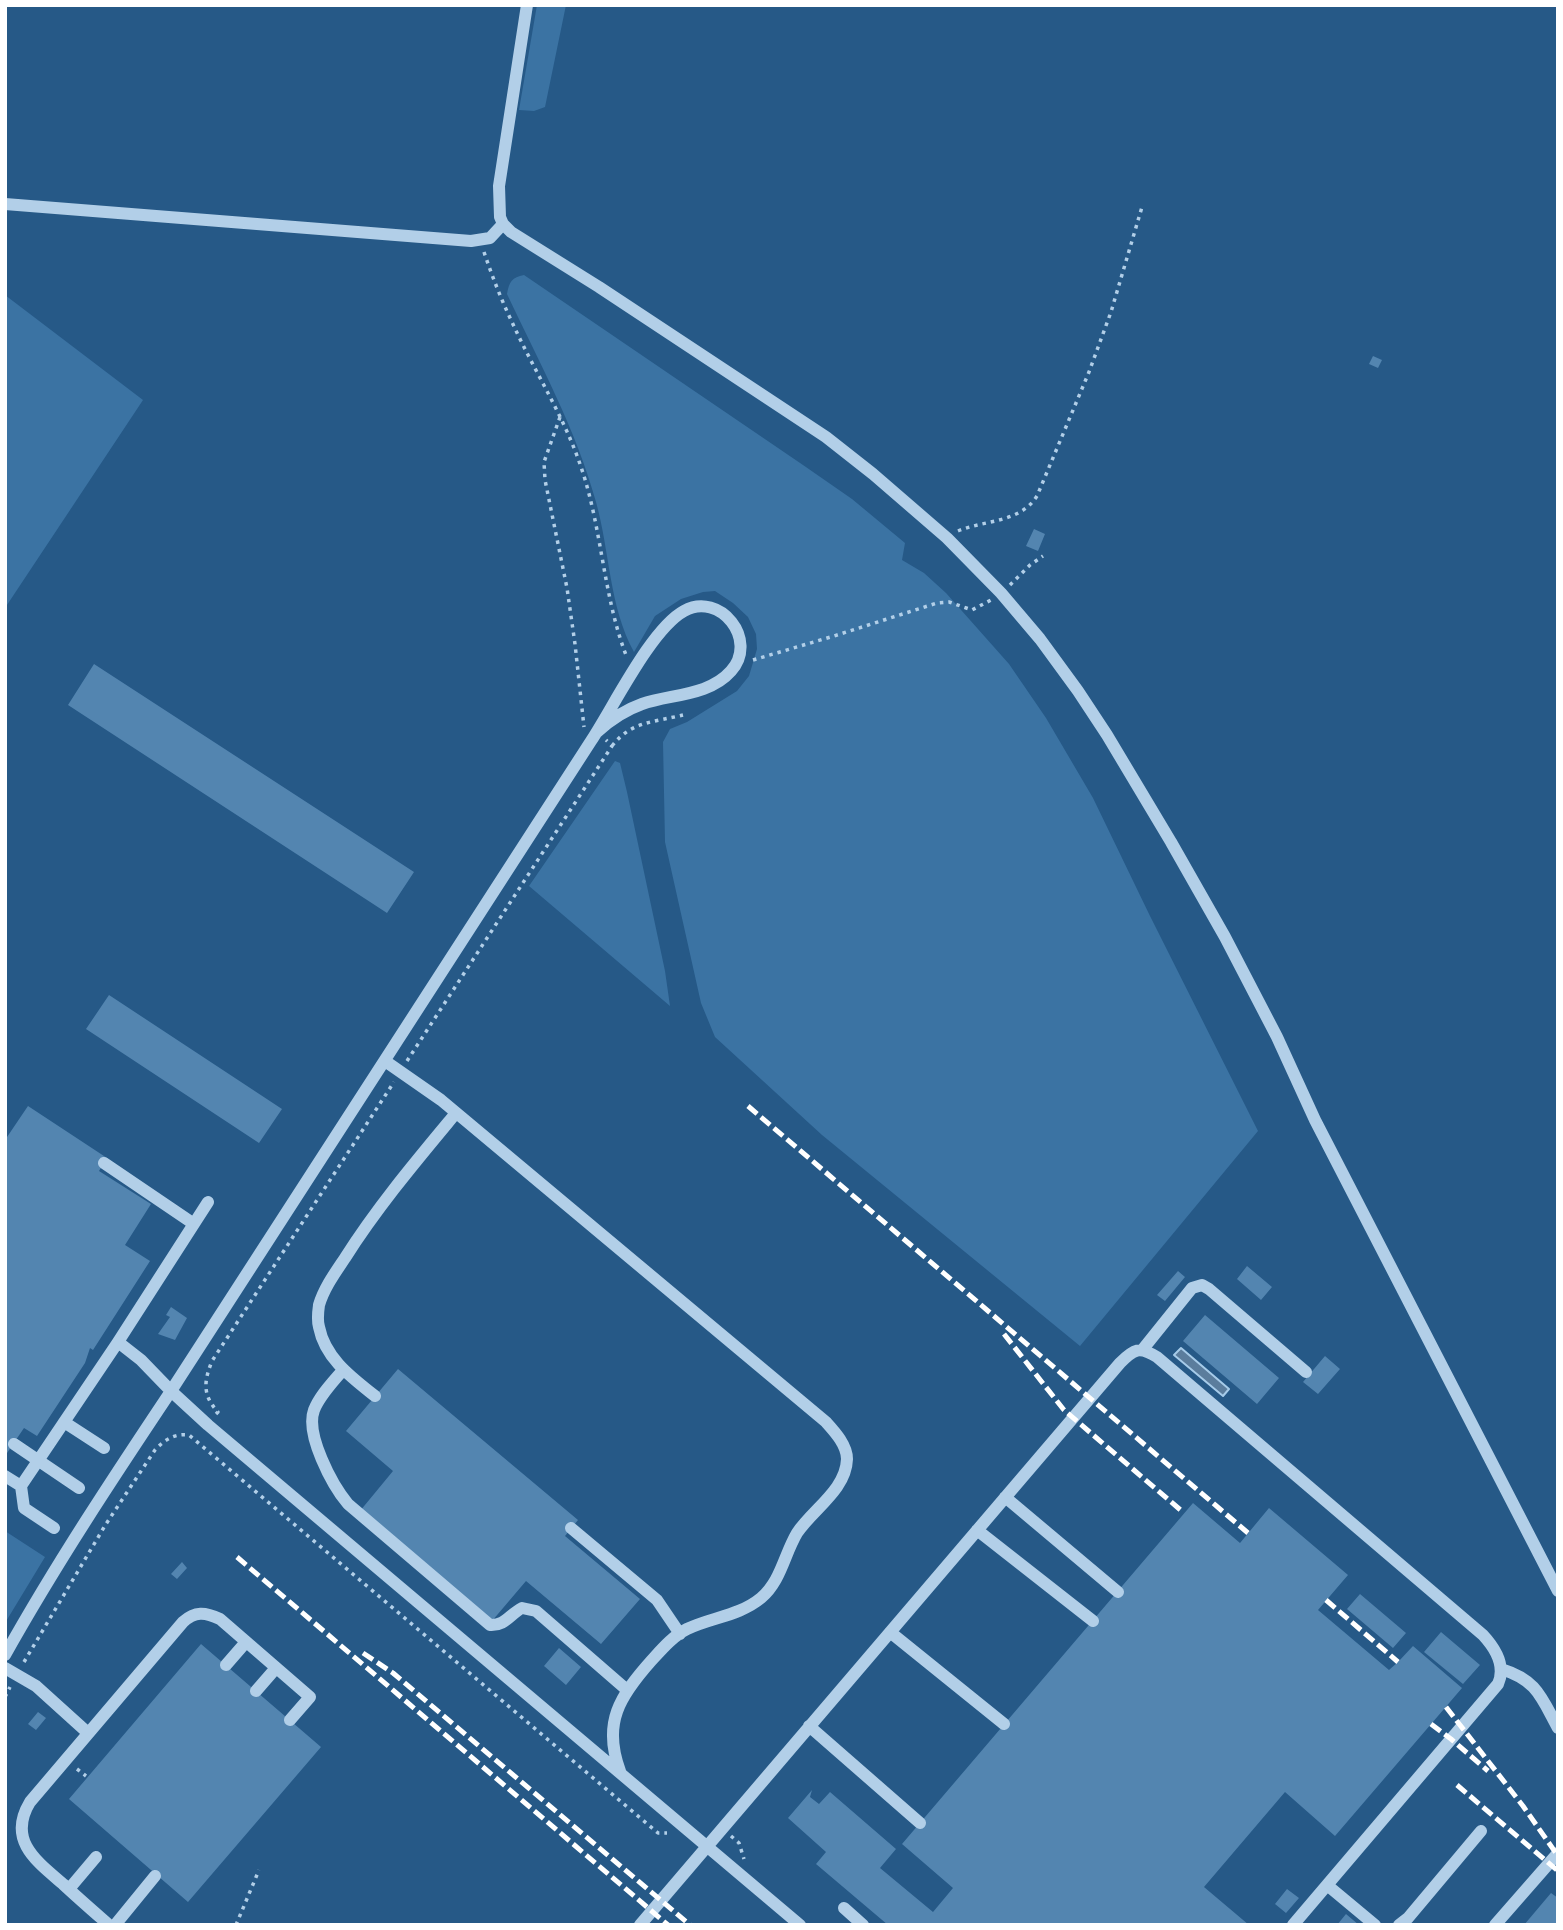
<!DOCTYPE html>
<html>
<head>
<meta charset="utf-8">
<style>
  body { margin:0 }
  #map { position:relative; width:1563px; height:1930px; overflow:hidden; background:#265987; font-family:"Alegreya Sans",sans-serif }
  canvas { display:block }
  .frame { position:absolute; inset:0; border:7px solid #fff; pointer-events:none }
</style>
</head>
<body>
<div id="map">
<canvas width="1563" height="1930"></canvas>
<div class="frame"></div>
</div>
<script>
const ctx = document.querySelector('canvas').getContext('2d');
ctx.lineJoin = 'round';
function fillPath(path, color) { ctx.fillStyle = color; ctx.fill(path, 'evenodd'); }
function strokePath(path, color, width, dash) { ctx.strokeStyle = color; ctx.lineWidth = width; ctx.lineCap = dash ? 'butt' : 'round'; ctx.setLineDash(dash || []); ctx.stroke(path); }
const green = new Path2D(`
  M537,5H566L545,107L534,111L519,110Z
  M524,275L803,465L852,499L905,543L902,560L924,573L946,593L1009,664L1046,718L1093,798L1150,916L1258,1131L1080,1346L822,1135L715,1037L701,1003L665,842L663,742L670,729L687,722L737,691L749,676L757,649L756,634L748,617L733,603L715,591L703,592L681,599L655,616L634,652C609,606 610,552 596,502C576,429 539,362 507,294C509,282 512,277 524,275Z
  M5,295L143,400L5,608Z
  M615,761L620,763L627,792L665,971L670,1006L529,886Z
  M5,1531L45,1557L5,1623Z`);
const water = new Path2D(`
  M1181,1348L1229,1389L1223,1396L1174,1355Z`);
const building = new Path2D(`
  M1373,356L1382,360L1378,368L1369,364Z
  M1034,529L1045,534L1038,551L1026,546Z
  M94,664L414,872L387,913L68,705Z
  M109,995L282,1109L259,1143L86,1029Z
  M28,1106L107,1158L99,1171L151,1204L125,1245L150,1261L93,1350L90,1348L85,1363L37,1436L24,1428L5,1456V1140Z
  M1247,1266L1272,1287L1261,1300L1237,1279Z
  M1178,1271L1185,1277L1165,1301L1157,1295Z
  M171,1307L187,1318L175,1340L158,1334L170,1317L166,1315Z
  M1205,1315L1279,1378L1257,1404L1183,1341Z
  M1325,1356L1340,1369L1318,1394L1303,1382Z
  M398,1369L578,1520L565,1536L640,1599L601,1644L526,1581L492,1621L360,1511L393,1471L346,1431Z
  M1193,1503L1240,1543L1269,1508L1348,1575L1318,1610L1389,1670L1398,1662L1413,1646L1462,1688L1335,1836L1285,1792L1204,1887L1249,1925H888L816,1864L826,1852L788,1818L812,1790L810,1797L819,1804L830,1792L896,1849L880,1868L933,1912L953,1888L902,1844Z
  M182,1562L187,1568L177,1579L171,1574Z
  M1360,1594L1406,1633L1393,1648L1347,1609Z
  M1441,1632L1480,1665L1463,1684L1424,1652Z
  M201,1644L321,1747L188,1902L69,1799Z
  M559,1648L581,1667L566,1685L544,1666Z
  M38,1712L46,1718L36,1730L28,1724Z
  M1287,1889L1299,1898L1286,1913L1275,1904Z
  M1551,1893L1558,1898V1925H1524Z
  M1346,1914L1359,1925H1337Z`);
const path = new Path2D(`
  M484,252C492,276 501,299 512,322C534,371 564,416 581,467C602,528 603,595 626,655
  M560,417L544,462L545,480L567,588L575,644L584,727
  M958,531C984,520 1020,523 1037,496L1089,372L1111,312L1142,207
  M1010,585L1030,565L1043,556
  M753,660L834,636L937,603L949,602L972,610L991,600
  M612,746C631,721 655,722 683,715
  M407,1061L612,746L606,740
  M216,1414L218,1412C202,1395 204,1381 212,1361L394,1082
  M24,1662L106,1524L155,1450C164,1440 175,1433 189,1435L658,1833H667
  M5,1697L10,1687
  M77,1769L86,1776
  M731,1836L739,1843L744,1859
  M236,1925L259,1870`);
const minor = new Path2D(`
  M527,5L499,186L500,217L503,224L511,232L599,287L826,437L873,474L947,538L1001,593L1040,639L1078,691L1107,735L1171,842L1225,937L1277,1037L1315,1120L1558,1591
  M5,204L471,241L490,238L503,224
  M597,732C610,720 625,710 642,704C671,694 709,696 731,671C759,640 720,591 684,611C651,629 613,708 591,741L171,1391L208,1425L800,1925
  M385,1061L441,1100L826,1422C835,1432 847,1445 847,1459C846,1490 813,1509 797,1533C784,1555 781,1581 761,1598C739,1616 712,1617 687,1629C673,1636 662,1649 651,1661C620,1696 602,1723 620,1771
  M104,1163L194,1224
  M1143,1349L1192,1288L1202,1285L1209,1289L1306,1372
  M343,1370C333,1382 320,1395 314,1410C305,1434 332,1485 348,1504L490,1625C505,1626 510,1614 522,1608L536,1611L627,1690
  M375,1396C351,1377 325,1358 319,1327C317,1320 318,1312 319,1305C324,1288 335,1273 345,1258C378,1206 417,1160 456,1113
  M64,1422L104,1448
  M14,1444L79,1488
  M5,1476L21,1486L118,1342L208,1202
  M21,1486L24,1508L54,1528
  M1005,1497L1118,1592
  M571,1528L657,1600L680,1634
  M977,1530L1093,1621
  M890,1632L1004,1724
  M5,1655C56,1564 113,1478 171,1391L141,1360L118,1342
  M226,1665L246,1642
  M5,1668L36,1686L88,1733
  M1501,1669C1537,1680 1541,1697 1558,1728
  M256,1691L276,1668
  M809,1726L920,1823
  M1327,1885L1375,1925
  M69,1889L96,1857
  M844,1908L863,1925
  M109,1925C93,1911 78,1898 63,1884C36,1861 7,1840 30,1802L183,1622C195,1611 205,1612 220,1619L310,1697L290,1720
  M115,1925L155,1876
  M640,1925L1120,1363C1134,1349 1139,1346 1157,1357L1483,1635C1495,1648 1506,1666 1498,1684L1293,1925
  M1399,1925L1408,1918L1481,1831
  M1495,1925L1558,1853`);
const rail = new Path2D(`
  M748,1106L1248,1533
  M1004,1334L1064,1410L1184,1513
  M237,1557L668,1925
  M1326,1600L1398,1662
  M363,1653L393,1673L690,1925
  M1446,1707L1523,1806L1558,1856
  M1431,1724L1451,1739L1488,1771
  M1457,1785L1558,1871`);
fillPath(green, '#3b73a3');
fillPath(water, '#5b7d9d');
strokePath(water, '#a6cbe9', 2);
fillPath(building, '#5385b0');
strokePath(path, '#b2cfe8', 3.5, [3.5, 5]);
strokePath(minor, '#b2cfe8', 12);
strokePath(rail, '#fff', 5, [12, 5]);
</script>
</body>
</html>
